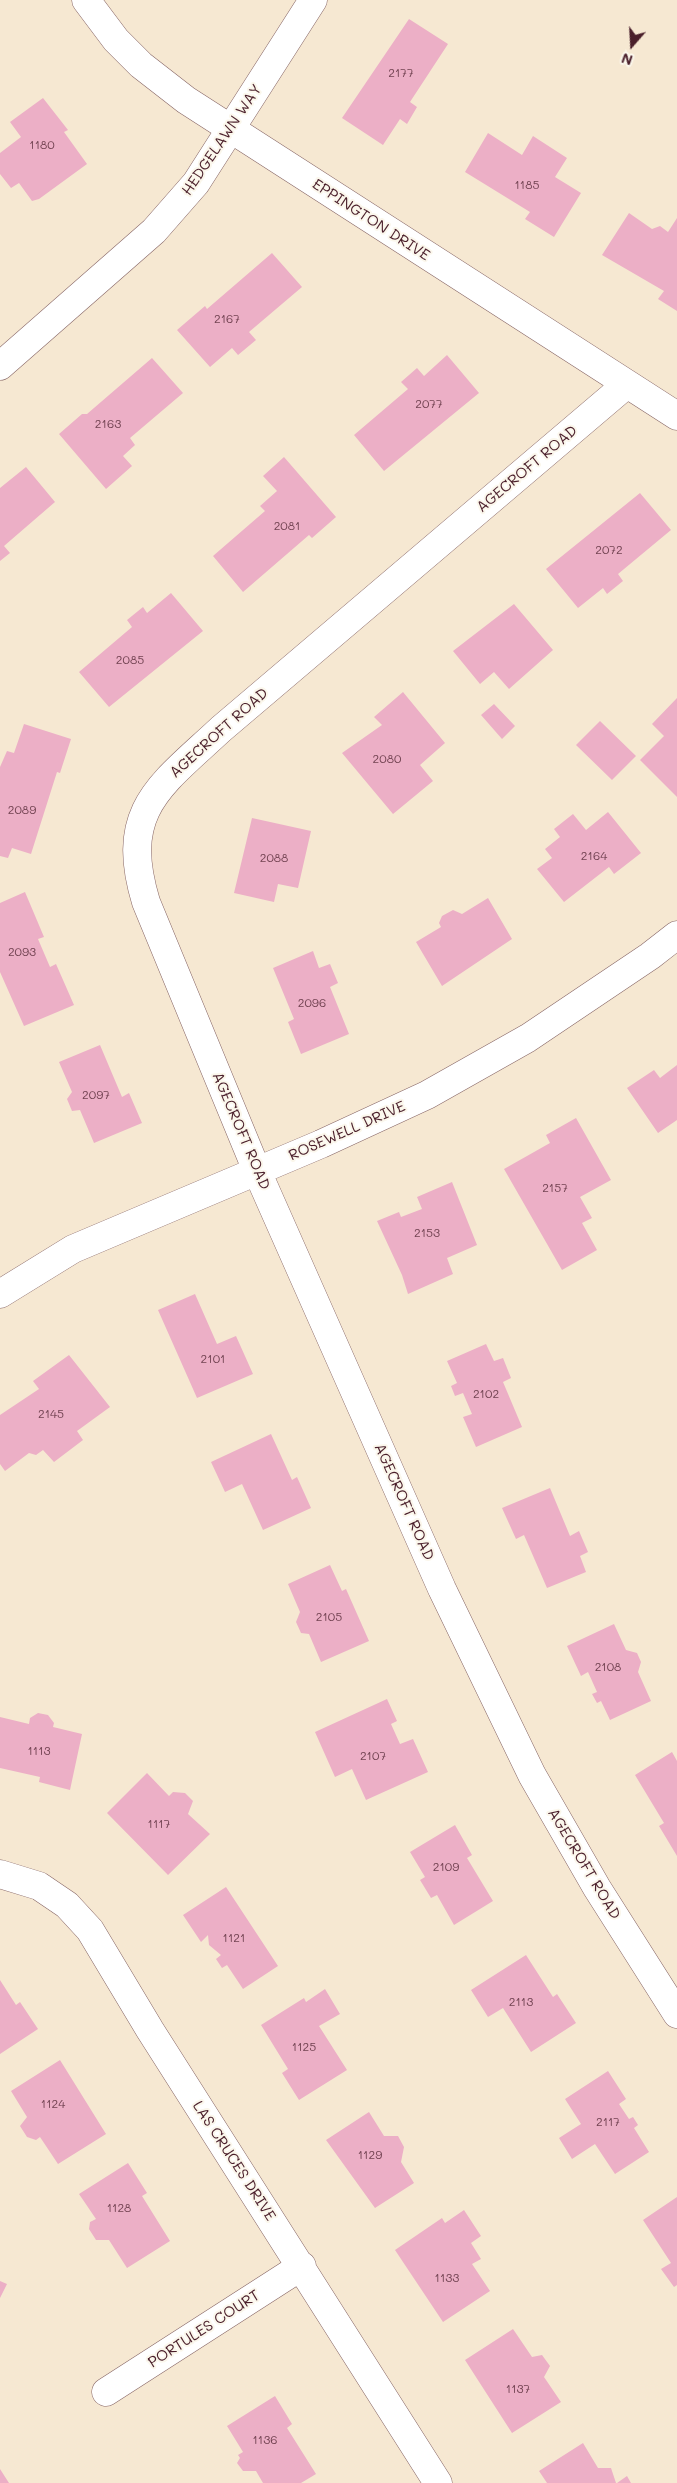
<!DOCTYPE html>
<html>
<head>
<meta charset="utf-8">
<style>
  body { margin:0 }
  #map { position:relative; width:677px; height:2483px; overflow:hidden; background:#f6e8d2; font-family:Mali,sans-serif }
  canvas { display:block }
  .north { position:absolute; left:607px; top:20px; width:50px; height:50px; -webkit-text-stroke:4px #fbf7ec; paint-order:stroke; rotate:199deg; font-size:14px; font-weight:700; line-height:20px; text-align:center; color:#4a1f2b }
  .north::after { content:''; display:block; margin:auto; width:18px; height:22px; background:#4a1f2b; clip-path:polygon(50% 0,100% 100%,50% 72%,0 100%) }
</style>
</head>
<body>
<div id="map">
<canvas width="677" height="2483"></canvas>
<div class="north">N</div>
</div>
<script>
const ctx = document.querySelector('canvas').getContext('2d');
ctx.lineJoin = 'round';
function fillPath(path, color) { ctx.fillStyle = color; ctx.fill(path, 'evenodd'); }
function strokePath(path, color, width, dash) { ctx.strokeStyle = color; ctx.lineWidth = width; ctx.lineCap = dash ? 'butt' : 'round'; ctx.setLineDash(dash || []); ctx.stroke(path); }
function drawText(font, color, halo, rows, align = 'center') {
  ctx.font = font + ' Mali,sans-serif'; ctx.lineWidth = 4; ctx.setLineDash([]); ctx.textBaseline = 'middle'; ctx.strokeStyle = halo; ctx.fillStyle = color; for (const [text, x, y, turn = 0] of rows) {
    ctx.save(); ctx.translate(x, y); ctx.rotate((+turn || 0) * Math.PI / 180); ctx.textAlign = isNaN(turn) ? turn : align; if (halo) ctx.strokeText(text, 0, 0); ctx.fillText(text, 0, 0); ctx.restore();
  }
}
const building = new Path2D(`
  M409,19L448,44L410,102L417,107L407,124L400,119L383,145L342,118Z
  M43,98L68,130L64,132L87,164L39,199L32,201L19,183L11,188L0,174V153L21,137L10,122Z
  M488,133L522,155L533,136L567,158L555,177L581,193L554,237L525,219L530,212L465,172Z
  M629,213L652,229L660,226L668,232L677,218V311L658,299L664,291L602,255Z
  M272,253L302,287L249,332L256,340L238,355L232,348L210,367L177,330L205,306L207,309Z
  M447,355L479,393L384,471L354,435L408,389L401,382L417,368L424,376Z
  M152,358L183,393L130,438L135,445L123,456L132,466L106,489L59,434L82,414H87Z
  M284,457L336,517L312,538L309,535L243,592L213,556L265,511L260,506L277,491L263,476Z
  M26,467L55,502L4,546L10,553L0,561V488Z
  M640,493L671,530L618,574L623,581L607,594L603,588L578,608L546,569Z
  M171,593L203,631L109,707L79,672L132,627L127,620L143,607L147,613Z
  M514,604L553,650L509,689L494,672L480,684L453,651Z
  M403,692L445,743L420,765L433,781L393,814L342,753L382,725L374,717Z
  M677,698V797L640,760L664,736L652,724Z
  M494,704L515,726L502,739L481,715Z
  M600,721L636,756L612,780L576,745Z
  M24,724L71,739L60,773L57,772L31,854L12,848L8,858L0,856V767L7,751L14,753Z
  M608,812L641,853L614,874L609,867L564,902L537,869L552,858L545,849L560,837L554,829L573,814L586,830Z
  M252,818L311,831L298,888L278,884L274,902L234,893Z
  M25,892L44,937L38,939L50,967L56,964L74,1005L24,1026L0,972V903Z
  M488,898L512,939L442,986L416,942L441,927L439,923L442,916L453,910L462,914Z
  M313,951L319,968L330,964L338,983L330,987L349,1034L301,1054L288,1022L294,1019L273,968Z
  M100,1045L122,1097L129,1093L142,1123L94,1143L80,1110L72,1111L67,1099L72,1092L59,1062Z
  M677,1065V1120L658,1133L627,1088L654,1070L660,1078Z
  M576,1118L611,1180L580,1197L592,1218L582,1223L597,1250L562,1270L504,1169L550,1143L546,1135Z
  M452,1182L477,1245L447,1258L453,1274L408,1294L402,1275L377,1221L399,1212L401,1217L422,1209L417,1197Z
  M195,1294L217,1344L236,1336L253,1374L197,1398L158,1310Z
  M486,1344L494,1361L503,1358L511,1378L503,1382L522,1427L476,1447L463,1417L472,1414L463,1393L455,1396L451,1386L457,1383L447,1361Z
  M69,1355L110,1407L77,1431L83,1440L54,1462L43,1450L36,1455L29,1453L5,1471L0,1464V1415L39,1389L33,1381Z
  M271,1434L292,1480L297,1477L311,1508L263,1530L242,1484L225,1492L211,1462Z
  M550,1488L570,1536L579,1531L588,1552L580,1556L586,1572L547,1588L524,1535L516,1539L502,1508Z
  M330,1565L342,1591L346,1589L369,1641L321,1662L309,1634L301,1633L296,1622L300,1612L288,1584Z
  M614,1624L626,1650L637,1653L641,1662L638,1672L651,1701L610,1720L601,1701L597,1703L592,1694L597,1692L588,1672L581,1676L567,1646Z
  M387,1699L397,1721L391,1724L400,1744L413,1739L428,1772L366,1800L352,1769L335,1777L315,1732Z
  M38,1713L48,1715L54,1723L53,1727L82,1734L70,1790L39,1782L40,1777L0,1768V1717L29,1724L30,1718Z
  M672,1752L677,1761V1856L659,1826L664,1823L635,1775Z
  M147,1773L169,1796L173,1792L185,1793L193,1801L188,1814L210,1834L168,1875L107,1813Z
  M455,1825L472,1855L467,1858L493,1901L454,1925L437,1895L431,1898L420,1880L425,1877L410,1852Z
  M226,1887L278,1966L243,1989L227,1965L222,1968L216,1959L221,1955L209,1945L208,1935L201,1942L183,1915Z
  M526,1955L553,1997L557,1994L576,2023L531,2052L503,2008L488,2017L471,1990Z
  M0,1980L16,2005L20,2002L38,2029L0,2054Z
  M325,1989L340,2014L319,2026L347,2070L299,2100L282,2073L288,2069L261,2025L304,1998L306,2002Z
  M60,2060L106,2134L58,2164L40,2137L36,2140L27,2137L20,2126L27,2117L11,2091Z
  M608,2071L626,2099L619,2104L629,2119L633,2117L638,2125L634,2128L649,2152L615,2174L595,2144L572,2159L559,2138L581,2124L565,2099Z
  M369,2112L384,2136H398L404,2147L401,2162L414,2183L375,2208L326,2140Z
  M128,2163L147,2193L142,2196L170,2241L127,2268L109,2240H96L89,2229L90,2222L96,2219L79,2194Z
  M677,2197V2285L674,2287L661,2269L671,2263L643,2220Z
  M464,2210L481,2236L471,2243L481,2259L472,2264L490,2291L443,2322L395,2250L442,2218L445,2223Z
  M0,2281L7,2284L0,2298Z
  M513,2329L532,2357L542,2355L550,2366L544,2377L561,2402L512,2433L465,2360Z
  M275,2396L292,2424L287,2428L316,2474L301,2483H263L256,2471H243L237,2463L240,2458L238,2455L243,2452L227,2426Z
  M583,2443L598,2468H611L616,2483H547L539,2471Z
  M0,2469L9,2483H0Z
  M627,2476L631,2483H617Z`);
const minor = new Path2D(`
  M86,0L116,40L141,65L186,100L677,416
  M0,366L154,231L196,183L313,0
  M627,384L221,729C160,786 118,810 146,902L257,1171L442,1589L532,1775L597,1888L677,2014
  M0,1294L73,1249L321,1144L427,1095L528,1038L650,956L677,935
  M0,1874L39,1886L67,1905L90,1930L150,2030L438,2483
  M106,2392L302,2266`);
const numberNames = [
  ["2177",401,73],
  ["1180",42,145],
  ["1185",527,185],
  ["2167",227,319],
  ["2077",429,404],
  ["2163",108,424],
  ["2081",287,526],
  ["2072",609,550],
  ["2085",130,660],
  ["2080",387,759],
  ["2089",22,810],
  ["2164",594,856],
  ["2088",274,858],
  ["2093",22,952],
  ["2096",312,1003],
  ["2097",96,1095],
  ["2157",555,1188],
  ["2153",427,1233],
  ["2101",213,1359],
  ["2102",486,1394],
  ["2145",51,1414],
  ["2105",329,1617],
  ["2108",608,1667],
  ["1113",39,1751],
  ["2107",373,1756],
  ["1117",159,1824],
  ["2109",446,1867],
  ["1121",234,1938],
  ["2113",521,2002],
  ["1125",304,2047],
  ["1124",53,2104],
  ["2117",608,2122],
  ["1129",370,2155],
  ["1128",119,2208],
  ["1133",447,2278],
  ["1137",518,2389],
  ["1136",265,2440]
];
const streetNames = [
  ["HEDGELAWN WAY",222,140,-56],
  ["EPPINGTON DRIVE",371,220,33],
  ["AGECROFT ROAD",527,469,-40],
  ["AGECROFT ROAD",219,733,-42],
  ["AGECROFT ROAD",241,1131,67],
  ["ROSEWELL DRIVE",347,1131,-24],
  ["AGECROFT ROAD",404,1502,66],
  ["AGECROFT ROAD",584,1864,59],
  ["LAS CRUCES DRIVE",234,2161,57],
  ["PORTULES COURT",204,2329,-33]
];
fillPath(building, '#ecafc6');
strokePath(minor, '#866565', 29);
strokePath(minor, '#fff', 28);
drawText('12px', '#724352', null, numberNames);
drawText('15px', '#4a1f2b', '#fbf7ec', streetNames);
</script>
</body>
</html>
